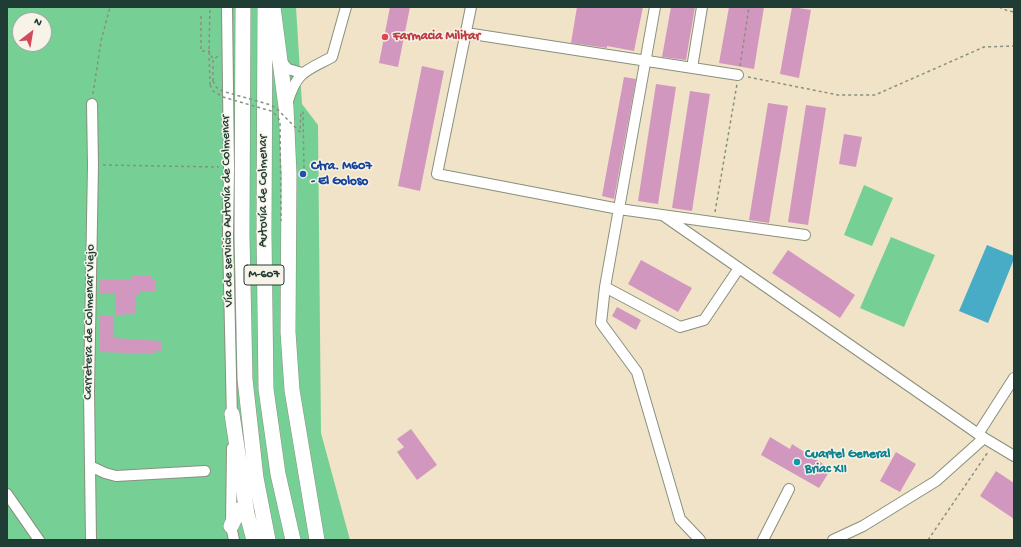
<!DOCTYPE html>
<html>
<head>
<meta charset="utf-8">
<style>
  body { margin:0 }
  #map { position:relative; width:1021px; height:547px; overflow:hidden; background:#f1e3c7; font-family:"Gochi Hand",sans-serif }
  canvas { display:block }
  .frame { position:absolute; inset:0; border:8px solid #1f3d34; pointer-events:none }
  .north { position:absolute; left:12px; top:12px; width:40px; height:40px; box-sizing:border-box; background:#f7f3e8; border:1px solid #a1aaa0; border-radius:50%; rotate:31deg; font-size:11px; font-weight:700; line-height:16px; text-align:center; color:#1f3d34 }
  .north::after { content:''; display:block; margin:auto; width:14px; height:18px; background:#d1495b; clip-path:polygon(50% 0,100% 100%,50% 72%,0 100%) }
</style>
</head>
<body>
<div id="map">
<canvas width="1021" height="547"></canvas>
<div class="frame"></div>
<div class="north">N</div>
</div>
<script>
const ctx = document.querySelector('canvas').getContext('2d');
ctx.lineJoin = 'round';
function fillPath(path, color) { ctx.fillStyle = color; ctx.fill(path, 'evenodd'); }
function strokePath(path, color, width, dash) { ctx.strokeStyle = color; ctx.lineWidth = width; ctx.lineCap = dash ? 'butt' : 'round'; ctx.setLineDash(dash || []); ctx.stroke(path); }
function drawText(font, color, halo, rows, align = 'center') {
  ctx.font = font + ' "Gochi Hand",sans-serif'; ctx.lineWidth = 3; ctx.setLineDash([]); ctx.textBaseline = 'middle'; ctx.strokeStyle = halo; ctx.fillStyle = color; for (const [text, x, y, turn = 0] of rows) {
    ctx.save(); ctx.translate(x, y); ctx.rotate((+turn || 0) * Math.PI / 180); ctx.textAlign = isNaN(turn) ? turn : align; if (halo) ctx.strokeText(text, 0, 0); ctx.fillText(text, 0, 0); ctx.restore();
  }
}
const green = new Path2D(`
  M7,7H296L302,104L318,125L321,433L350,540H7ZM20,20H44V44H20Z
  M864,185L893,198L872,246L844,235Z
  M891,237L935,255L904,327L860,308Z`);
const water = new Path2D(`
  M987,245L1014,256V259L988,323L959,311Z`);
const building = new Path2D(`
  M390,7H410L398,67L379,63Z
  M577,7H643L634,51L607,46V48L571,43Z
  M671,7H695L686,60L662,57Z
  M729,7H764L754,69L719,63Z
  M792,7L811,10L799,78L780,74Z
  M422,66L444,71L420,191L398,186Z
  M624,77L636,79L614,199L602,196Z
  M656,84L676,87L658,204L638,201Z
  M690,91L710,94L692,211L672,208Z
  M768,103L788,106L769,223L749,220Z
  M806,105L826,108L808,225L788,222Z
  M844,134L862,137L856,167L839,164Z
  M788,250L855,295L840,318L772,273Z
  M641,260L692,288L678,312L628,284Z
  M131,276H152V280H155L156,290L155,291L139,292V296H135L136,314L115,315V294H99V280H131Z
  M617,307L641,320L636,330L612,316Z
  M99,316H114V338L161,341V351L155,350V354L99,352Z
  M411,429L437,465L417,480L397,452L404,447L397,439Z
  M770,437L790,449L792,444L831,469L819,488L761,455Z
  M896,452L916,464L900,492L880,481Z
  M996,471L1014,483V519L980,496Z`);
const path = new Path2D(`
  M999,7L1008,11L1014,12
  M201,16V51H209L213,60
  M740,66L749,7
  M748,77L838,95H875L984,47L1014,46
  M213,81V60L218,56
  M210,85L209,51L210,7
  M93,94L101,41L110,7
  M103,165L219,167
  M715,212L737,84
  M928,540L988,452`);
const minor = new Path2D(`
  M227,7L229,168L228,237L232,420
  M471,7L437,174L619,209L805,235
  M655,7L605,287L601,323L637,372L680,519L700,540
  M466,33L738,75
  M281,61L288,69L302,73
  M692,68L702,7
  M288,101C297,71 306,71 332,57L346,7
  M664,216L984,438L1014,456
  M605,287L680,327L704,320L739,268
  M978,434L1014,378
  M232,448L231,526L234,540
  M90,466L105,473L116,476L205,471
  M7,494L39,540
  M91,540L89,391L93,165L92,104
  M763,540L789,489
  M833,540L863,526L936,481L984,438`);
const highway = new Path2D(`
  M243,7L242,235L245,379L256,478L268,540
  M265,7L264,233L266,389L278,474L293,540
  M273,7L286,107L289,174L288,332L292,390L317,540
  M232,414L247,514L254,540
  M231,526L239,510H241L247,514`);
const pathBridge = new Path2D(`
  M213,81L216,87L222,91L271,105L277,109L300,132L301,112H303L304,169
  M210,85L213,91L223,97L271,111L276,115L280,121L281,221`);
const markers = [
  [385,37,4,"#e0444e"],
  [303,174,4,"#1a4fb4"],
  [797,462,4,"#0f9aa8"]
];
const shields = [
  [264,275,40]
];
const shieldNames = [
  ["M-607",264,275]
];
const healthNames = [
  ["Farmacia Militar",393,37]
];
const transitNames = [
  ["Ctra. M607",311,167],
  ["- El Goloso",311,182]
];
const streetNames = [
  ["Autovía de Colmenar",264,191,-90],
  ["Vía de servicio Autovía de Colmenar",228,211,-91],
  ["Carretera de Colmenar Viejo",90,322,-89]
];
const cultureNames = [
  ["Cuartel General",805,455],
  ["Briac XII",805,470]
];
fillPath(green, '#76d096');
fillPath(water, '#48acc7');
fillPath(building, '#d297bf');
strokePath(minor, '#88907e', 12);
strokePath(highway, '#88907e', 16);
strokePath(path, '#88907e', 1.5, [3, 3]);
strokePath(minor, '#fff', 10);
strokePath(highway, '#fff', 15);
strokePath(pathBridge, '#88907e', 1.5, [3, 3]);
for (const [x, y, r, color] of markers) { const dot = new Path2D(); dot.arc(x, y, r, 0, 2 * Math.PI); ctx.fillStyle = color; ctx.fill(dot); strokePath(dot, '#f7f3e8', 1.5); }
for (const [x, y, w] of shields) { const box = new Path2D(); box.roundRect(x - w / 2, y - 10, w, 20, 3); ctx.fillStyle = '#f7f3e8'; ctx.fill(box); strokePath(box, '#1f3d34', 1); }
drawText('bold 12px', '#1f3d34', null, shieldNames);
drawText('bold 13px', '#be3a42', '#f7f3e8', healthNames, 'left');
drawText('bold 13px', '#164399', '#f7f3e8', transitNames, 'left');
drawText('13px', '#1f3d34', '#f7f3e8', streetNames);
drawText('bold 13px', '#0d838f', '#f7f3e8', cultureNames, 'left');
</script>
</body>
</html>
